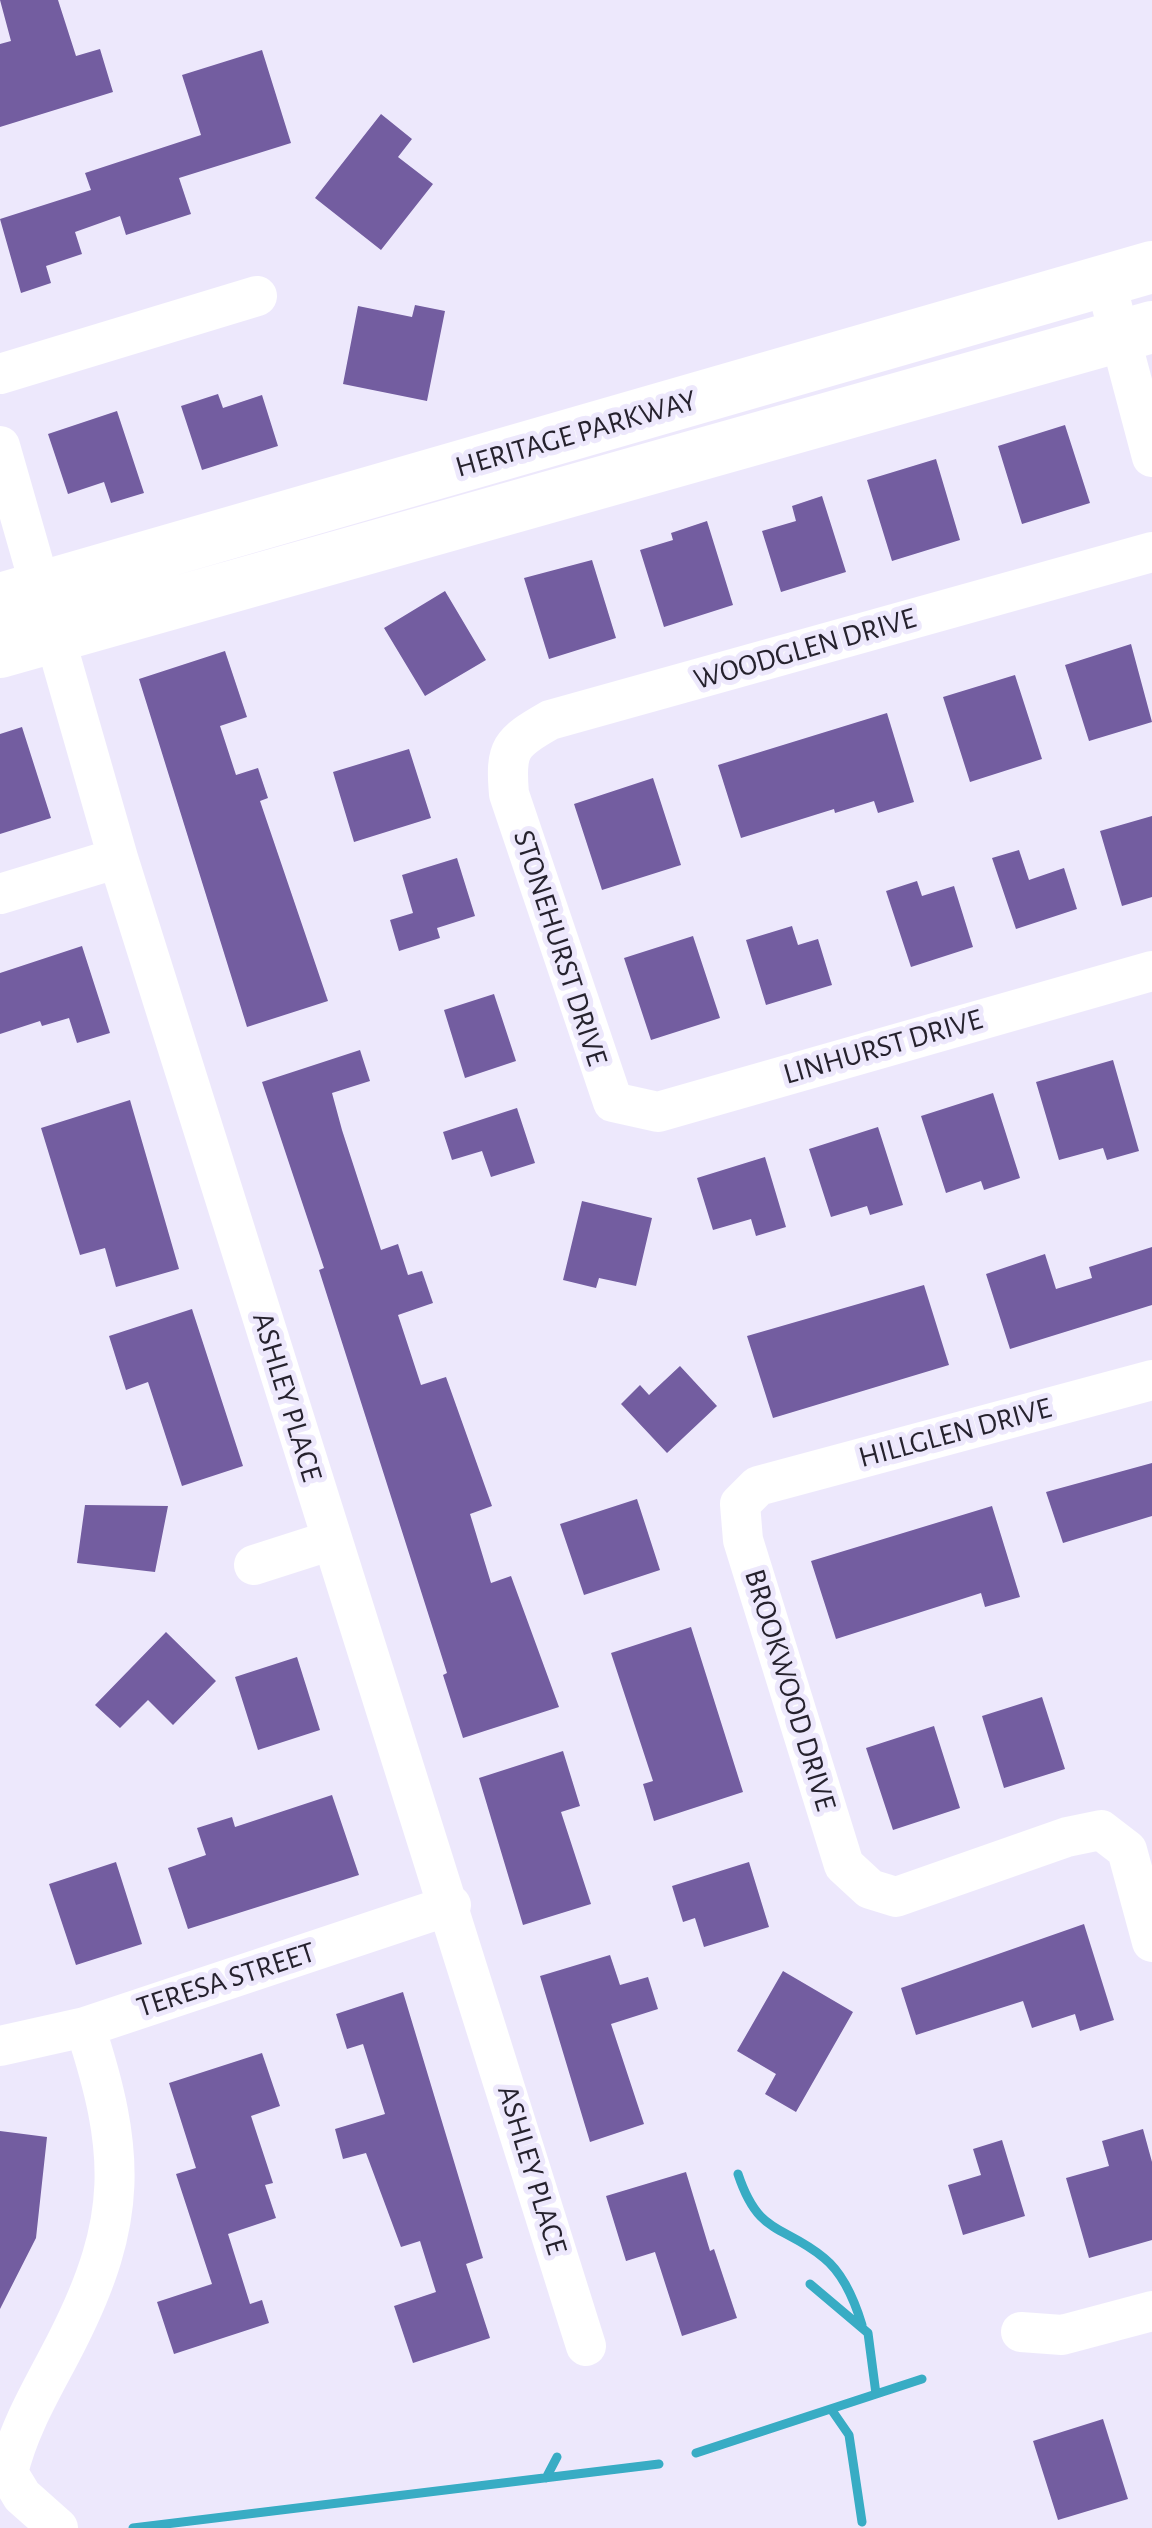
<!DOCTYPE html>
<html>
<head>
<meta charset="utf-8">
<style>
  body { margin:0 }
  canvas { display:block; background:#ede8fc }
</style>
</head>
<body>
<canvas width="1152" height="2528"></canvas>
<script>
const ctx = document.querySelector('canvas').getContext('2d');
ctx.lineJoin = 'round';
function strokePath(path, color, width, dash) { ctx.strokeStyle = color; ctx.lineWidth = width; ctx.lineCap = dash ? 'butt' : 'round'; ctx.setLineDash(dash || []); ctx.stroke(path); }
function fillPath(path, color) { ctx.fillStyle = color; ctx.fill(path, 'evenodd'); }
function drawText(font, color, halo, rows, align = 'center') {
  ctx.font = font + ' "Alegreya Sans",sans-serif'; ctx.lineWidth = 10; ctx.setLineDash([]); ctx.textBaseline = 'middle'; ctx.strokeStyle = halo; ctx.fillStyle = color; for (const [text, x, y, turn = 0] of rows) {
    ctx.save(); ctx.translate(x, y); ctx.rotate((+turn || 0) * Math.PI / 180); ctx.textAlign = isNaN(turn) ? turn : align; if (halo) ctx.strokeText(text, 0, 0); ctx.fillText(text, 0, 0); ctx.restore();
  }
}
const stream = new Path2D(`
  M738,2174C759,2237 783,2224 824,2258C844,2274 855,2302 862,2325
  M810,2284L868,2333L876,2394
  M831,2409L849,2435L862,2522
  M696,2453L922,2379
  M546,2478L557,2457
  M133,2528L659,2464`);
const building = new Path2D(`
  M0,0H58L76,56L100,49L113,92L0,127V44L11,41Z
  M262,50L291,143L179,178L191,214L126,235L120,216L75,232L82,254L46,266L51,283L21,293L0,219L91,190L85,173L201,135L182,75Z
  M381,114L412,139L398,157L433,184L381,250L315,198Z
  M415,305L445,311L427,401L343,384L358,306L412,317Z
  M218,394L223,408L262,395L278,446L202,470L181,406Z
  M117,411L144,493L111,503L104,482L68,494L48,434Z
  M1065,425L1090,503L1022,524L998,446Z
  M936,459L960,540L892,561L867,480Z
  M822,496L846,572L781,592L762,531L796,521L792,506Z
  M707,521L733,605L664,627L640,550L673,540L671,533Z
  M592,560L616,638L549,659L524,578Z
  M445,591L486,660L425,696L384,628Z
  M1131,644L1152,722L1089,741L1065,665Z
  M225,651L247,717L220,726L236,775L258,768L268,798L260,801L328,1001L247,1027L139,679Z
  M1015,675L1042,759L970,782L943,697Z
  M887,713L914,802L878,813L874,801L835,813L834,809L741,838L718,765Z
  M22,727L51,818L0,834V734Z
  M409,749L431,818L354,842L333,772Z
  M653,778L681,865L602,890L574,804Z
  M1152,816V897L1122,906L1100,831Z
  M1019,850L1029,880L1064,868L1077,909L1016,929L992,858Z
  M457,858L475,916L437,928L440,938L399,951L390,920L413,913L402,875Z
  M917,881L922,896L954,886L973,947L911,967L886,891Z
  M792,926L798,945L818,939L832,985L766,1005L746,940Z
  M693,936L720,1018L651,1040L624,958Z
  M82,946L110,1033L77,1043L69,1018L42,1026L40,1021L0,1034V973Z
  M494,994L516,1061L465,1078L444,1010Z
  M360,1050L370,1081L332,1093L342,1130L381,1250L398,1244L408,1275L422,1271L433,1303L398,1315L421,1385L446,1377L492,1506L470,1514L491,1583L511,1576L559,1707L463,1738L443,1675L447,1673L319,1270L324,1268L262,1082Z
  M1113,1060L1139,1151L1107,1160L1103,1148L1059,1160L1036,1082Z
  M993,1093L1020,1178L984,1190L981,1181L946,1193L921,1116Z
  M130,1100L179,1269L116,1287L105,1248L80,1255L41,1128Z
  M517,1108L535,1163L491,1177L482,1151L452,1160L443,1132Z
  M878,1127L903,1205L870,1215L867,1206L831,1217L809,1149Z
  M765,1157L786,1227L756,1236L751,1219L713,1230L697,1178Z
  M582,1201L652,1218L636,1286L599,1278L596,1288L563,1280Z
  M1152,1247V1305L1010,1349L986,1274L1045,1254L1056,1289L1092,1278L1089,1267Z
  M924,1285L949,1365L773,1418L747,1336Z
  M192,1309L243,1466L182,1486L148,1382L126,1390L109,1336Z
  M680,1366L717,1406L667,1453L621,1404L640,1385L649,1395Z
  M1152,1463V1516L1063,1543L1046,1492Z
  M637,1499L660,1570L584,1595L560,1524Z
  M85,1505L168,1506L155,1572L77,1563Z
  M992,1506L1020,1597L985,1607L981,1593L836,1639L811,1561Z
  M691,1627L743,1792L654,1821L643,1784L653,1781L611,1653Z
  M166,1632L216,1681L173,1725L148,1700L120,1728L95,1705Z
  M297,1657L320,1730L258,1750L235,1677Z
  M1042,1697L1065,1769L1004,1788L982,1716Z
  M934,1726L960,1808L893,1830L866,1748Z
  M563,1751L580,1806L561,1812L591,1904L523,1925L479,1778Z
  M332,1795L359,1875L188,1929L168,1868L206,1855L197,1828L232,1817L235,1827Z
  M116,1862L142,1944L76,1965L49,1884Z
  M749,1862L769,1927L704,1947L695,1918L683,1922L672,1886Z
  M1084,1924L1114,2020L1080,2031L1075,2014L1032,2028L1023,2001L916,2035L901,1988Z
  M610,1955L620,1985L648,1977L658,2009L611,2024L644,2124L590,2142L540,1976Z
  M783,1971L853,2012L796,2112L765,2094L776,2074L737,2051Z
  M403,1992L483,2258L466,2264L490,2338L413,2363L394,2306L436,2292L420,2241L401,2247L366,2153L343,2159L335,2129L385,2114L363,2044L347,2049L336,2014Z
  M262,2053L280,2106L251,2116L273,2183L265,2185L276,2218L228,2234L250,2304L262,2300L269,2323L174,2354L157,2302L212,2284L176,2174L196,2168L169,2083Z
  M1143,2129L1152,2162V2240L1089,2258L1066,2178L1109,2166L1102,2141Z
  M0,2131L47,2137L36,2238L0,2309Z
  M1002,2140L1025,2216L963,2235L948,2185L981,2175L973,2149Z
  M686,2172L710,2251L714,2249L737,2318L682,2336L655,2252L626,2261L606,2196Z
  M1103,2419L1128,2499L1058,2520L1033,2441Z`);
const minor = new Path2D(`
  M1105,280L1152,457
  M0,374L257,296
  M0,446L118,858L586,2346
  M1152,552L550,720C510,743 505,748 509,794L613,1102L658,1112L1152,971
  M0,894L118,858
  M1152,1380L758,1486L740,1504L743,1540L844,1865L870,1889L896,1897L1067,1837L1101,1830L1127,1850L1152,1942
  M254,1565L332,1540
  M0,2046L85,2027L451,1905
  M1021,2332L1062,2335L1152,2311
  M58,2528L22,2496L8,2473C19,2425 46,2383 68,2339C128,2220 126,2152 85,2027`);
const major = new Path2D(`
  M0,599L1152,267
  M0,652L1152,327`);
const streetNames = [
  ["HERITAGE PARKWAY",576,434,-16],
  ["WOODGLEN DRIVE",805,649,-16],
  ["STONEHURST DRIVE",560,948,72],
  ["LINHURST DRIVE",883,1047,-16],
  ["ASHLEY PLACE",287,1397,73],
  ["HILLGLEN DRIVE",955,1433,-15],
  ["BROOKWOOD DRIVE",790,1690,73],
  ["TERESA STREET",226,1980,-18],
  ["ASHLEY PLACE",532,2170,73]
];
strokePath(stream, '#38acc4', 9);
fillPath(building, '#735da0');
strokePath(minor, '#fff', 40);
strokePath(major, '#fff', 52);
drawText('30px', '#26222e', '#ede8fc', streetNames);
</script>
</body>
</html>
